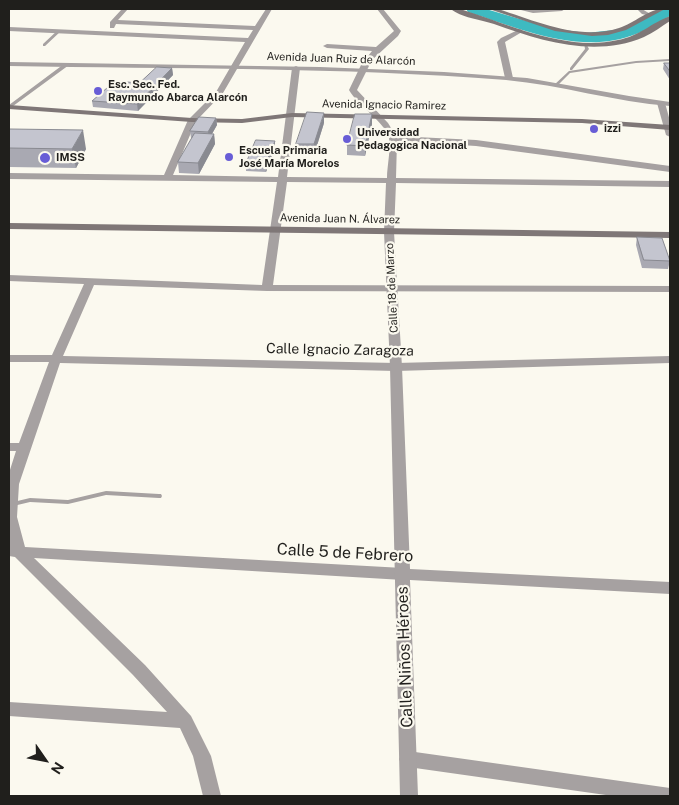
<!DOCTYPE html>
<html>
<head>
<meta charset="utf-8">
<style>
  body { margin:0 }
  #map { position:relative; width:679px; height:805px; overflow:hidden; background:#fbf9ef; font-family:"Public Sans",sans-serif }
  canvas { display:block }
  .frame { position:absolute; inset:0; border:10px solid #201f1c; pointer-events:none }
  .north { position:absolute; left:20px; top:735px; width:50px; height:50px; -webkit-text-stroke:4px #fbf9ef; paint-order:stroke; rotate:123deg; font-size:14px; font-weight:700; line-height:20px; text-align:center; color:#201f1c }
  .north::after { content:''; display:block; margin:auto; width:18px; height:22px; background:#201f1c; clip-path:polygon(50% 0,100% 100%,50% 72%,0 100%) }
</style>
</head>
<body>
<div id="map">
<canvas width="679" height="805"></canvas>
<div class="frame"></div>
<div class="north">N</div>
</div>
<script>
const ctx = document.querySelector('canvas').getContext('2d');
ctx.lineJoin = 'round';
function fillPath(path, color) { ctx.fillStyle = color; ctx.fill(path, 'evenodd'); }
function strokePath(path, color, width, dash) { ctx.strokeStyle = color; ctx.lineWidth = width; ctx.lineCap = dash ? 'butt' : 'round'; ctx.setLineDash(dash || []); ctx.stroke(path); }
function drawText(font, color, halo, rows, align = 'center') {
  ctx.font = font + ' "Public Sans",sans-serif'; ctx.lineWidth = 4.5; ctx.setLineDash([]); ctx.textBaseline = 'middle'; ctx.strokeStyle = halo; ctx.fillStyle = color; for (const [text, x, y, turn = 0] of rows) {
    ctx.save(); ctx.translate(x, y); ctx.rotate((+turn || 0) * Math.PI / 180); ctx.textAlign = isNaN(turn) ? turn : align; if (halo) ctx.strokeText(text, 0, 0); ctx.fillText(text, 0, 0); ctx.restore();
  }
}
const river = new Path2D(`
  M466,9H486L550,28L586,33L623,29L664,9H670V16C659,22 648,30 636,34C581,56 521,29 468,12Z`);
const service = new Path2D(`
  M58,30L61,31L45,46H43V44Z
  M584,43H586L589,49L572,70H570V68L585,49Z
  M670,59V61L636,63L570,73L557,86L554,85L569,71L636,61Z
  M106,491L159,494H161L162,496L161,498H159L106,495L68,504L30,502L9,507V503L30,498L68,500Z`);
const pedestrian = new Path2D(`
  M637,9H642L652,15L650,16L642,14Z
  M64,64L69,65L9,109V105Z`);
const minor = new Path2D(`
  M122,9H128L118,20L255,26L266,9H272L223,93L196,121L173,175L278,177L292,68L296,66L300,68L287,177L387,178C387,166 391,150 389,138C385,122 358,106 349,90L361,65L372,51L327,48L323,46L327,44L376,47L394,31L377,9H383L401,31L398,36L372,60L357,90L388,123L396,136L476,140L670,166V172L476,146L397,141L396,178L670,181V187L396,183L394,232L389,235L384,232L386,183L287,182L273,285L670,286V292L267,291L94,285L63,356L396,363L670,356V363L396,371L60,363L19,484L17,517L25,547L403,568L408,570L411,574L408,578L403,580L34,558L145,665L191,716L211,756L221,796H203L193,756L180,728L9,716V702L167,712L133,675L15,557L9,556V473L16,451H9V443H19L49,362H9V355H52L84,284L9,281V275L262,285L277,182L9,179V173L164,175L188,120L216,92L245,42L9,31V27L248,38L253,30L116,24L114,28H110V22Z
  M517,9H565L562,11L533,13Z
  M520,29L522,30V32L505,42L513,78L509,80L505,78L497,42L501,38Z
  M658,101L665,103L670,121V137L666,135L657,103Z
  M408,751L670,788V796H613L408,767L402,765L399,759L402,753Z`);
const tertiary = new Path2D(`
  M9,62L320,67L444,72L527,78L629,96L670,102V106C615,102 561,85 506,80C341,67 174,69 9,66Z
  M389,229L394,232L402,367L410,569L670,582V594L410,580L418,796H400L390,367L384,232Z`);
const secondary = new Path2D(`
  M451,9H460C509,24 565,52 618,40C640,36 651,23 670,16V21C662,26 653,33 644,37C595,58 541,41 494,24C481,20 460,17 451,9Z
  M489,9H498C536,21 579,41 619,28C635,23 649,8 665,9L626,30L608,35L592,36L555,31Z
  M9,105L192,118L242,119L292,113L582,119L670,125V130L582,123L292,117L242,123L192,122L9,109Z
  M9,223L670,232V238L9,229Z`);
const wall = new Path2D(`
  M664,63H670V80L663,69Z
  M172,68L173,75L138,111L93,107L92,101L139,83Z
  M372,114V124L365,156L347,155V145Z
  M216,118L217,125L212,134H214L215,144L199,174L179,173L178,162L192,138H191L190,131Z
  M324,123L314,155L296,154V144Z
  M9,129L86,149L76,168L9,167Z
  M275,148L266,172L246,171V164Z
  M637,237L670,261L668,269L642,268L636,245Z`);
const shadedWall = new Path2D(`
  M172,68L173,75L138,111L137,104Z
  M324,113V123L314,155V144Z
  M372,114V124L365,156V146Z
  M216,118L217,125L209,139L208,132Z
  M83,130L86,149L76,168L72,149Z
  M214,134L215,144L199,174L198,163Z
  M275,141V148L266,172L265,165Z`);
const building = new Path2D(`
  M664,63H670V71Z
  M157,67L172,68L137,104L92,101L115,81L139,83Z
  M307,112L324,113L314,144H296Z
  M355,114H372L365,146L347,145Z
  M199,117L216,118L208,132L190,131Z
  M9,129L83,130L72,149L9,148Z
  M195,133L214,134L198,163L178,162Z
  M256,140L275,141L265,165L246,164Z
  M637,237L662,238L670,261L644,260Z`);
const markers = [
  [98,91,5,"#685dd6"],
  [594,129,5,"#685dd6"],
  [347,139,5,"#685dd6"],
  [229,157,5,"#685dd6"],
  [45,158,6,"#685dd6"]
];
const farStreetnames = [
  ["Avenida Juan Ruiz de Alarcón",341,59,2],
  ["Avenida Ignacio Ramirez",384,105,1],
  ["Avenida Juan N. Álvarez",340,219,1],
  ["Calle 18 de Marzo",392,288,-93]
];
const farPoinames = [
  ["Esc. Sec. Fed.",108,85],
  ["Raymundo Abarca Alarcón",108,98],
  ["izzi",604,129],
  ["Universidad",357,133],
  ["Pedagogica Nacional",357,146],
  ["Escuela Primaria",239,151],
  ["José María Morelos",239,164],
  ["IMSS",56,158]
];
const streetNames = [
  ["Calle Ignacio Zaragoza",340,350,1]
];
const nearStreetnames = [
  ["Calle 5 de Febrero",345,553,3],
  ["Calle Niños Héroes",405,657,-92]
];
fillPath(river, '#3ebac1');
fillPath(service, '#a6a1a1');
fillPath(pedestrian, '#a6a1a1');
fillPath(minor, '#a6a1a1');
fillPath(tertiary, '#a6a1a1');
fillPath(secondary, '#7f7777');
fillPath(wall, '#a9a9b2');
fillPath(shadedWall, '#898a91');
fillPath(building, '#c4c5cf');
strokePath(building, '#898a91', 1);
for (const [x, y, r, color] of markers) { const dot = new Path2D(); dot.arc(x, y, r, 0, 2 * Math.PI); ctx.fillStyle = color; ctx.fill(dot); strokePath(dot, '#fbf9ef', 2); }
drawText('11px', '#201f1c', '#fbf9ef', farStreetnames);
drawText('bold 11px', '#201f1c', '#fbf9ef', farPoinames, 'left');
drawText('14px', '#201f1c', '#fbf9ef', streetNames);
drawText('16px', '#201f1c', '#fbf9ef', nearStreetnames);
</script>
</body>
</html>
